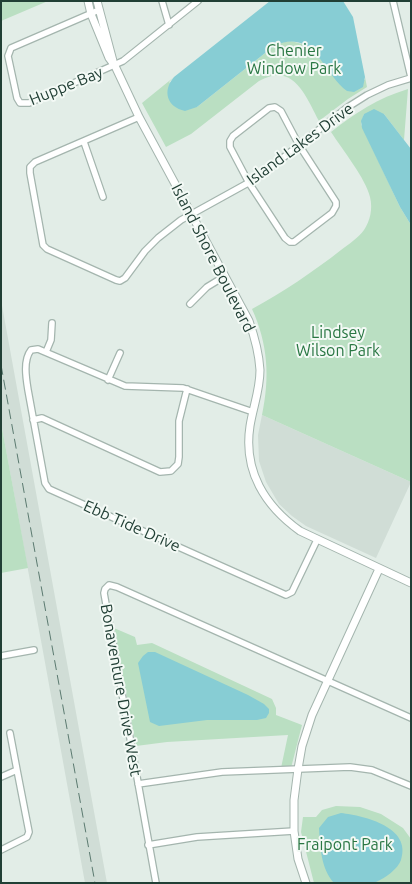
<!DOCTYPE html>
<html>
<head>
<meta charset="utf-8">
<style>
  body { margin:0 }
  #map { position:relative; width:412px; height:884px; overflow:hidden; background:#e2ede7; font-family:Ubuntu,sans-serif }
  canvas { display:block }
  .frame { position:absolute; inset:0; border:2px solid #213f35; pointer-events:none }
</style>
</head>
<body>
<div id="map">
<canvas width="412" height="884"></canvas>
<div class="frame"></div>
</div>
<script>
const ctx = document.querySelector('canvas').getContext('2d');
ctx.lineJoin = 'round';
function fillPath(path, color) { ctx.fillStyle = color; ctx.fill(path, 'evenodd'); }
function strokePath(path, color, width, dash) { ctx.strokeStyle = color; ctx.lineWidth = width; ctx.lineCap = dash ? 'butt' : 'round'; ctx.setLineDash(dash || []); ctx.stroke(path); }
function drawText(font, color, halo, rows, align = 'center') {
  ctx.font = font + ' Ubuntu,sans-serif'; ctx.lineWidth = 4; ctx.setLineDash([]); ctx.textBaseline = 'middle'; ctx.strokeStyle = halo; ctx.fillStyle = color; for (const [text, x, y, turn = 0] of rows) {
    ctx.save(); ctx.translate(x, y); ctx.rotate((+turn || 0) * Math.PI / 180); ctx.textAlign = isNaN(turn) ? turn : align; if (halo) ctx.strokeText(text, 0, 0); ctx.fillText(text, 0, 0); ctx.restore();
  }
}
const built = new Path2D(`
  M1,300L107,883H85L44,657L1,423Z
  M262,415L411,482L376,558L306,526L292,516L279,504L266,482L259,461L258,435Z`);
const green = new Path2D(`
  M1,1H48L1,21Z
  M291,41L306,45L314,52L365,80V77L367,87L348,99L319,121C306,97 294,61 259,81L191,134L166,147L142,103L174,77L169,82L197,107L274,46L282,42Z
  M408,89L404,140L384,114H364L361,124L400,207L411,225V482L262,415C270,377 268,344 252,309C283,292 313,272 341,250C349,244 358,238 364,230C370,221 373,209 370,197C366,179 342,149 331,132C355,113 378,98 408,89Z
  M1,423L28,568L1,573Z
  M114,628L135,637L137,645L152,643L272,699L276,708V715L302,725L291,768H281L288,735L167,742L136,746Z
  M336,806L360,807L381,814L403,828L411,839V883H314L301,832L303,817H316L322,810Z`);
const water = new Path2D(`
  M270,1H343L353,17L365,77L363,87L354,92L347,91C322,72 314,27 274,46L197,107L185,111C167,107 162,91 174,77Z
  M374,109L384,114L411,149V225L400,207L362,128L361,121L364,114Z
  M148,652H155L248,695L264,704L269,709V713L266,718L257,720H207L159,726L150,722L138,663L143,656Z
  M341,813C365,816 412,827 401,860C398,869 385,878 376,882C367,884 345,883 334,883C321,869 320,846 319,828L328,817Z`);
const minor = new Path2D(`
  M162,1L169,25
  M393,1L411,77
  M99,10L11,48L8,56L17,98L20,103H29L123,61L198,1
  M275,107L281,111L299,145L336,202V206L332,213L294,242H290L285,238L249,183L230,147V141L233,136L269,108Z
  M139,117L35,162L30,167V173L43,245L47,249L116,280L120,281L125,278L145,251L158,238L181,220L257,178L348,107L367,95L388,85L411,78
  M84,142L103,197
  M190,304L207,287L225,276
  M46,352L51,340L52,323
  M108,380L120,353
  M253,412L183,388L125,386L38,349L31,350C23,360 26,378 28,390L45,483L49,489L286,595L292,592L317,540
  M33,420L42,418L160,472L171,471L178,464L179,457V421L187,389
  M1,656L34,650
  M10,733L17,770
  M1,777L17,770L29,832L27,837L1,850
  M138,784L222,772L350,767L372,770L411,786
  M148,845L197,837L294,831
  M156,883L104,593L105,589L109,585L117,587L411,718`);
const tertiary = new Path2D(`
  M88,1L91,14L109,58L115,66L139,117L249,321C255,338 259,353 260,370C260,390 253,407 250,426C243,471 265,506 300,531L411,583
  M97,1L113,61
  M306,883L298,859L294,831V800L298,769L302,746L312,715L379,569`);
const rail = new Path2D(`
  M1,365L95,883`);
const parkNames = [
  ["Chenier",294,51],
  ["Window Park",294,69],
  ["Lindsey",338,333],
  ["Wilson Park",338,351],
  ["Fraipont Park",345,845]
];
const streetNames = [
  ["Huppe Bay",66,86,-22],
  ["Island Lakes Drive",300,144,-36],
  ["Island Shore Boulevard",213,258,63],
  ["Ebb Tide Drive",132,526,24],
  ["Bonaventure Drive West",121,690,80]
];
fillPath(built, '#d0ddd6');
fillPath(green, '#badfc2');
fillPath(water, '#87cdd4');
strokePath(minor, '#a4b5ae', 8);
strokePath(tertiary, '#a4b5ae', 9);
strokePath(minor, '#fff', 5.5);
strokePath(tertiary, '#fff', 7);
strokePath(rail, '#5b7a70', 1, [10, 5]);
drawText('16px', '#297743', '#f3f9f5', parkNames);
drawText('16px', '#213f35', '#f3f9f5', streetNames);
</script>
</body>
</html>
